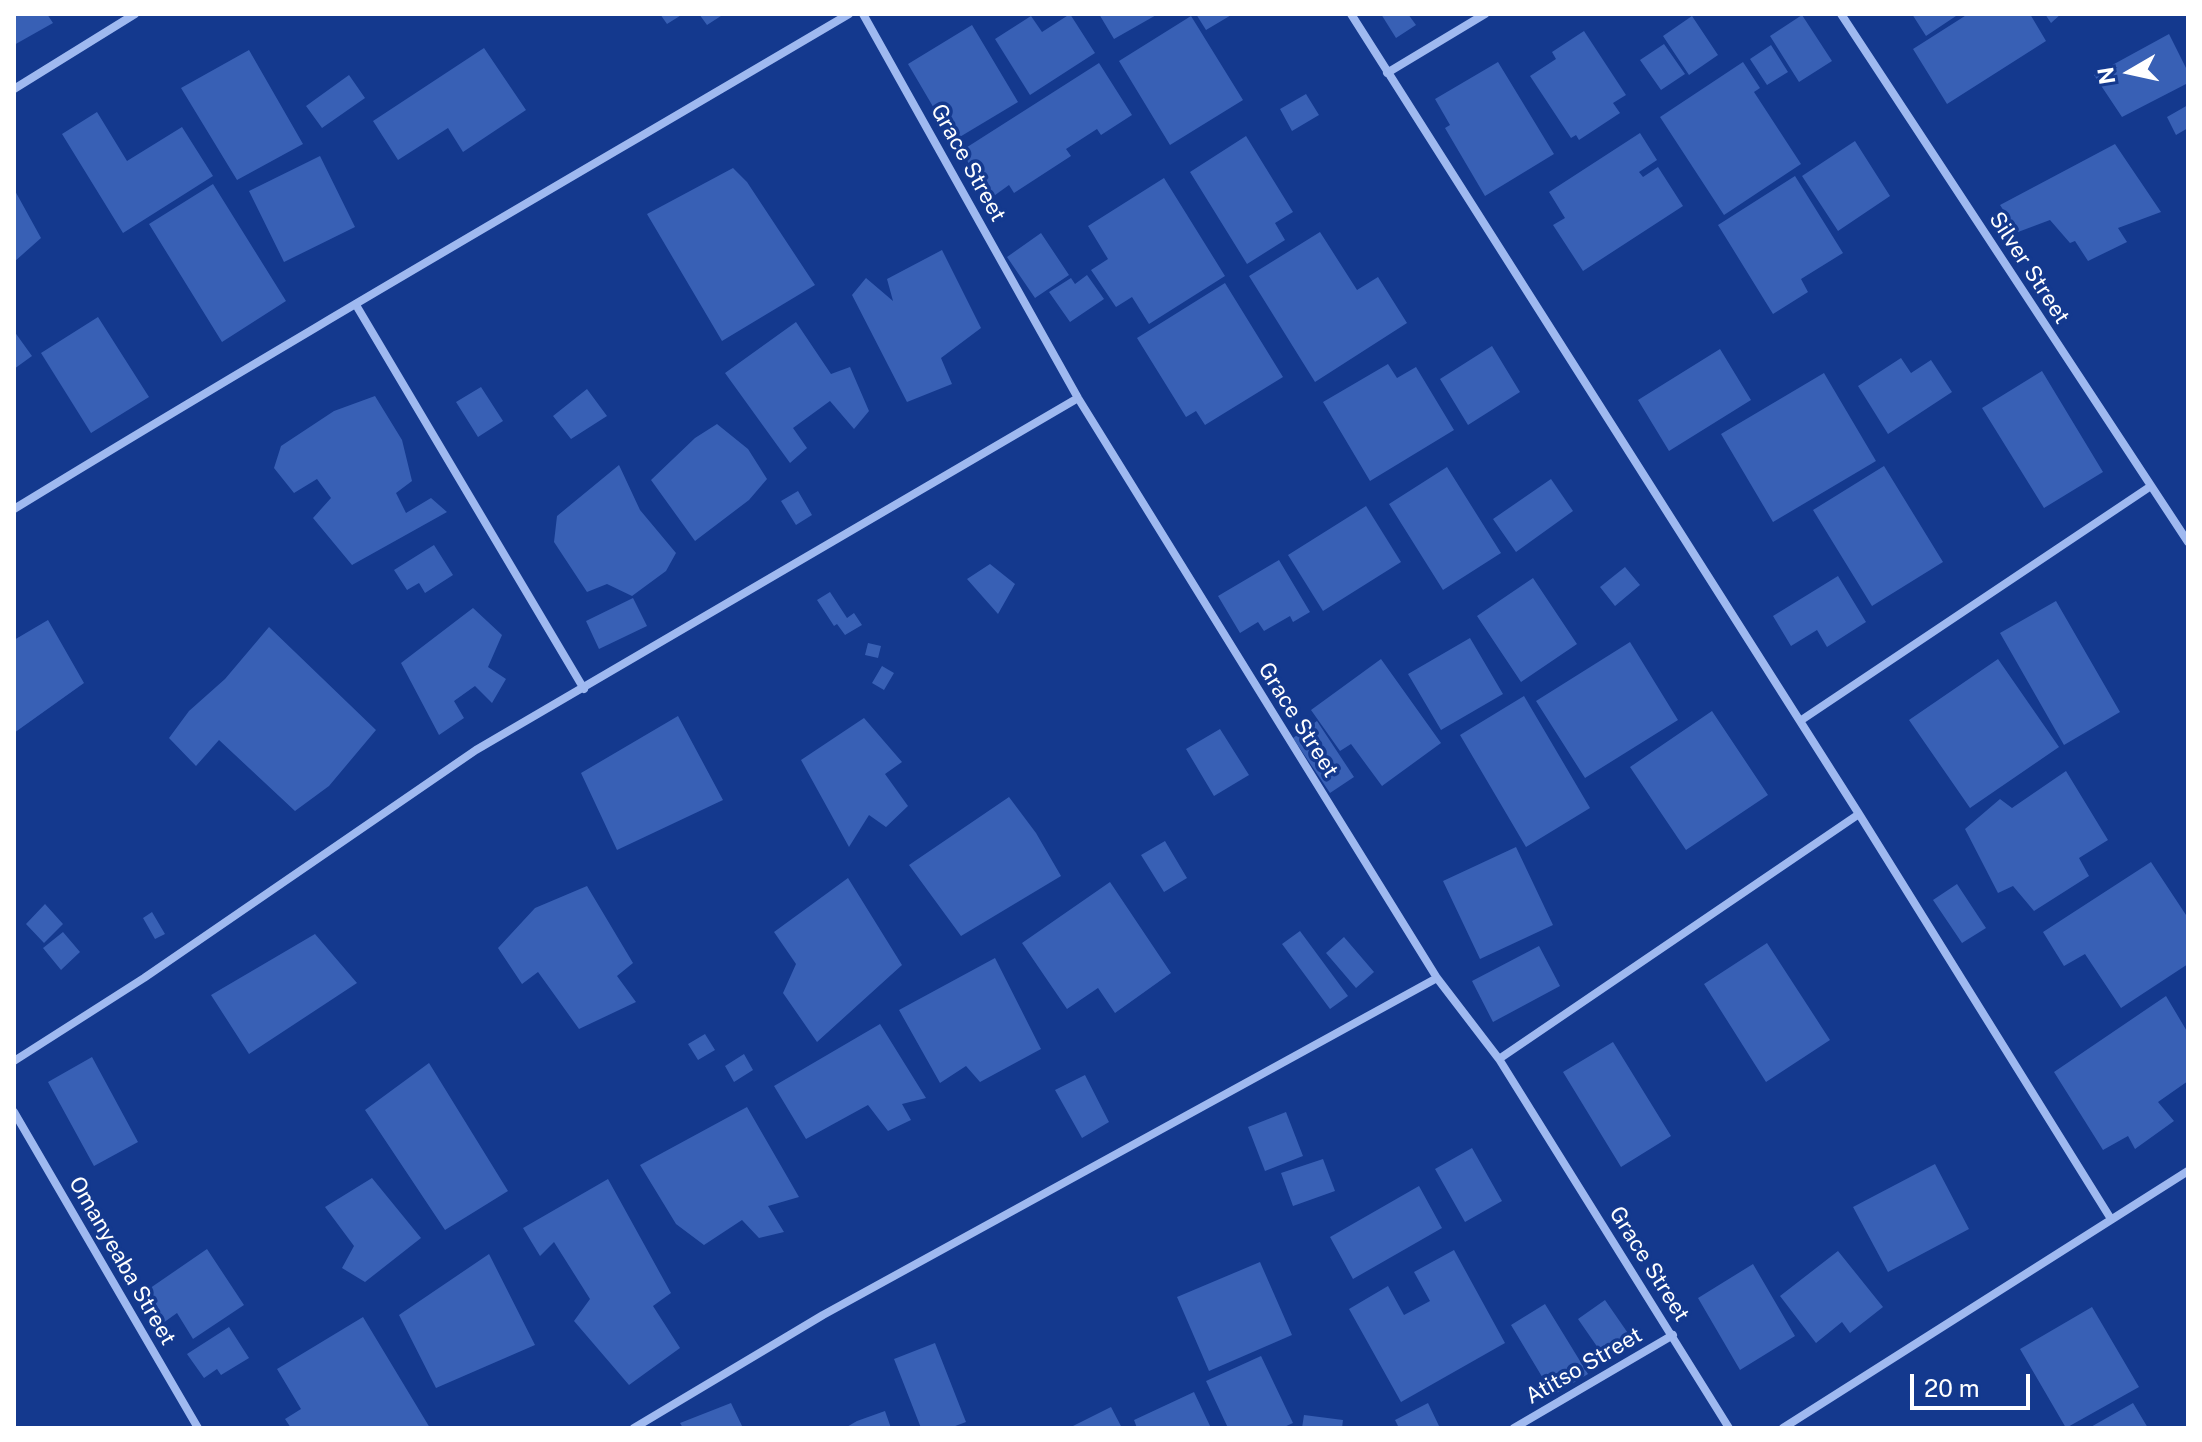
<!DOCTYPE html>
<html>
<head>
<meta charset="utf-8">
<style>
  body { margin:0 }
  #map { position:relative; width:2202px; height:1442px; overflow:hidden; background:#14398e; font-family:"Public Sans",sans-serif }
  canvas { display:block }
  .frame { position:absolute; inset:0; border:16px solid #fff; pointer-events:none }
  .north { position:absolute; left:2090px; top:32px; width:80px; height:80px; -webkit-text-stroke:6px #14398e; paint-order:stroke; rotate:261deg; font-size:22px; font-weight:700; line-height:32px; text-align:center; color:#fff }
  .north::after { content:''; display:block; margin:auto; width:28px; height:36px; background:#fff; clip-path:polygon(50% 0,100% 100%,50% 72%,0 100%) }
  .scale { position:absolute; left:1910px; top:1374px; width:120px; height:36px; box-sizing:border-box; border:4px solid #fff; border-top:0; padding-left:10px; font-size:24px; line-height:28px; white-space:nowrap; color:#fff; -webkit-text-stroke:6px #14398e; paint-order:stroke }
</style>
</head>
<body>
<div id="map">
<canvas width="2202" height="1442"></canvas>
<div class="frame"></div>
<div class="north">N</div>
<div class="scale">20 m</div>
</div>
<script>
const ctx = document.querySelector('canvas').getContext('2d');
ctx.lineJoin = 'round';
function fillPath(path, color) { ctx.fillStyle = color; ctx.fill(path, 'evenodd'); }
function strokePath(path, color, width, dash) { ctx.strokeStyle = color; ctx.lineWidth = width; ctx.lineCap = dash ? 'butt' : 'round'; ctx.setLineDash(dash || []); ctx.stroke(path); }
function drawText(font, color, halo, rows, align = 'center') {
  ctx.font = font + ' "Public Sans",sans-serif'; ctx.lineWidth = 7; ctx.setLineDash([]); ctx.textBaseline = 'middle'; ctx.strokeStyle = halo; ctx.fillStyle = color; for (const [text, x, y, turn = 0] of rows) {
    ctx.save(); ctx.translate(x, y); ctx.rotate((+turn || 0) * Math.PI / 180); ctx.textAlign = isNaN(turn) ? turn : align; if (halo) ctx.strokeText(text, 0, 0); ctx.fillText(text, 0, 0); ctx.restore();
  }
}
const building = new Path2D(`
  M14,14H47L53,23L14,45Z
  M660,14H683L667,24Z
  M699,14H724L707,25Z
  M1070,14L1095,53L1030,95L995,39L1031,16L1042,32Z
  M1099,14H1158L1114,39Z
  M1196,14H1233L1206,30Z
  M1381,14H1408L1416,25L1396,38Z
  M1912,14H1959L1926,36Z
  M1968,14H2030L2046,41L1947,104L1913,49Z
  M2045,14H2061L2051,23Z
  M1802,15L1832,61L1799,82L1770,36Z
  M1191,16L1243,100L1170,145L1119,61Z
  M1692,16L1718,55L1689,75L1663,36Z
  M972,25L1018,102L958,138L940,107L935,110L908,64Z
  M1584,31L1626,95L1613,103L1620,113L1579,140L1576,135L1571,138L1530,76L1556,59L1552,52Z
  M2169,34L2188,72V83L2122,117L2094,75Z
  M1664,44L1685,74L1661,90L1640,60Z
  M1771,45L1788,72L1767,85L1750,59Z
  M484,48L526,110L463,152L448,128L398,160L373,121Z
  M249,50L303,144L237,180L181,88Z
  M1498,62L1554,154L1485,196L1445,128L1450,125L1435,99Z
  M1743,62L1760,88L1754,92L1801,164L1724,215L1660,117Z
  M1099,63L1132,115L1101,135L1097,129L1066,149L1071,156L1014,193L1009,185L991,198L961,151Z
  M349,75L365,98L322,128L306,106Z
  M1306,94L1319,115L1292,131L1280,109Z
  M2188,105V128L2176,135L2167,117Z
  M97,112L127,161L182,127L213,176L123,233L62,134Z
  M1640,133L1657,160L1639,172L1643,177L1658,167L1683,206L1583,271L1553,225L1565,218L1549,192Z
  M1246,136L1293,212L1275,223L1285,240L1247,264L1190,172Z
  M1855,141L1890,196L1838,231L1802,176Z
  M2115,144L2161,212L2118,228L2127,242L2088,261L2075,241L2070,243L2050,220L2018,232L2000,205Z
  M320,156L355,227L284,262L249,191Z
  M733,168L747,182L815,285L722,341L647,214Z
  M1795,176L1843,253L1801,279L1808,292L1773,314L1718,225Z
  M1164,178L1225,276L1149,324L1132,297L1116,307L1091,270L1108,259L1088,226Z
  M213,184L286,301L222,342L149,224Z
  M14,189L41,238L14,262Z
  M1320,232L1357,290L1378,277L1407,323L1315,382L1249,276Z
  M1041,233L1069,275L1035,298L1007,257Z
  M942,250L981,328L941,358L952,384L907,402L852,295L866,278L893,301L887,279Z
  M1087,275L1104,299L1070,322L1049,292L1071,278L1075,284Z
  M1225,283L1283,377L1205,425L1196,411L1186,417L1137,338Z
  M98,317L149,397L91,433L41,353Z
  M796,322L831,374L850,367L869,411L854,429L830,401L793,428L807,448L790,463L725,373Z
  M14,331L32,356L14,369Z
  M1492,346L1520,392L1468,425L1440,379Z
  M1720,349L1751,400L1669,451L1638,400Z
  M1901,358L1911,373L1931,360L1952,392L1888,434L1858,386Z
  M1388,364L1397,378L1416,367L1454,430L1370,481L1323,402Z
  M2042,371L2103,472L2044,508L1982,408Z
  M1824,373L1876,461L1773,522L1721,434Z
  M481,387L503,421L478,437L456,402Z
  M587,389L607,416L571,439L553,416Z
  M375,396L402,440L412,481L396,493L406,513L431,498L447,512L352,565L313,518L331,498L317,479L294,493L274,468L281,446L334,411Z
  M717,424L748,449L767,479L749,500L695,541L651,480L695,438Z
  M619,465L640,510L676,553L666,571L632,596L607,584L587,592L554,542L557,516Z
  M1884,466L1943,562L1872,606L1813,510Z
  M1447,467L1501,553L1443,590L1389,504Z
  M1551,479L1573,511L1516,552L1493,519Z
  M798,491L812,515L796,525L781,501Z
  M1366,506L1401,562L1323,611L1288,555Z
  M434,545L453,575L425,593L419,583L407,590L394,570Z
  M1279,560L1310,612L1293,622L1290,616L1264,631L1258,622L1240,633L1218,596Z
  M990,564L1015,584L998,614L967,579Z
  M1625,567L1640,585L1615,606L1600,587Z
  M1838,576L1866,622L1827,647L1817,630L1791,646L1773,616Z
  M1533,578L1577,644L1521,682L1477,616Z
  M830,592L847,618L854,613L862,625L845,635L837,624L834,626L817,600Z
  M633,598L647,626L599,649L586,621Z
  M2056,601L2120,712L2064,745L2000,633Z
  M473,608L502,635L488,667L506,679L492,703L475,686L454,701L464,718L439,735L401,663Z
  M48,620L84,683L14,733V640Z
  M269,627L376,730L329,786L295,811L219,740L196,766L169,738L189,711L225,679Z
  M1470,638L1503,694L1441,730L1408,674Z
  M1630,642L1678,720L1585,778L1536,701Z
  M868,643L881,646L878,658L865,655Z
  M1381,659L1441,743L1382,786L1351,744L1340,751L1311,710Z
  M1998,659L2059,747L1970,808L1909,720Z
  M882,666L894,673L884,690L872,683Z
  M1524,696L1590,808L1526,847L1460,735Z
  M1712,711L1768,795L1686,850L1630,767Z
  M678,716L723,800L617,850L581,773Z
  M864,718L902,762L885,774L908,806L886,827L869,815L849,847L801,760Z
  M1317,721L1354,777L1330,793L1293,738Z
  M1220,729L1249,775L1214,796L1186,749Z
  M2066,771L2108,840L2079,858L2089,876L2034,911L2013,886L1998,893L1965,829L2000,799L2012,808Z
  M1009,797L1036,833L1061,876L961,936L909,865Z
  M1165,841L1187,878L1164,892L1141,855Z
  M1516,847L1553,925L1480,959L1443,881Z
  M2151,862L2188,918V964L2121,1008L2085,954L2064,966L2043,932Z
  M848,878L902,965L817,1042L783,993L796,964L774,932Z
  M1110,882L1171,973L1115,1013L1098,988L1067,1009L1022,943Z
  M1957,884L1986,928L1962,943L1933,900Z
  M587,886L633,963L617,976L636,1002L579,1029L538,972L522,984L498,948L535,908Z
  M45,904L63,924L44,943L26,924Z
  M152,912L165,934L155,939L143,918Z
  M1300,931L1348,996L1330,1009L1282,944Z
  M63,932L80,952L61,970L43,948Z
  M315,934L357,983L249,1054L211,995Z
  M1344,937L1374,972L1356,988L1326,953Z
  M1767,943L1830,1040L1766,1082L1704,984Z
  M1539,946L1560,986L1493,1022L1472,981Z
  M995,958L1041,1049L980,1082L966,1066L940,1083L899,1010Z
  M2166,996L2188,1033V1081L2158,1102L2174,1121L2135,1149L2128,1136L2103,1150L2054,1072Z
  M880,1024L926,1098L902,1104L911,1120L888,1131L868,1105L806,1139L774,1086Z
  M705,1034L715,1050L698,1060L688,1044Z
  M1613,1042L1671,1136L1621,1167L1563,1072Z
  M744,1054L753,1070L734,1082L725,1066Z
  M92,1057L138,1142L94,1166L48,1082Z
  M429,1063L508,1191L445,1230L365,1110Z
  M1085,1075L1109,1122L1082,1138L1055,1090Z
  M747,1107L799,1197L768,1206L784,1232L759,1238L742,1220L704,1245L676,1224L640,1165Z
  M1286,1112L1303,1156L1265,1171L1248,1127Z
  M1472,1148L1502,1201L1465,1222L1435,1169Z
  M1323,1159L1335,1191L1293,1206L1281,1173Z
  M1935,1164L1969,1229L1888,1272L1853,1207Z
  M372,1178L421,1238L365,1282L342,1268L354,1246L325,1207Z
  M608,1179L671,1293L653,1306L680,1348L629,1385L574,1321L590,1299L554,1242L540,1256L523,1228Z
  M1419,1186L1442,1228L1353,1279L1330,1237Z
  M207,1249L244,1305L193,1339L177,1313L163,1323L143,1293Z
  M1454,1250L1505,1343L1401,1402L1349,1309L1388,1286L1404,1315L1430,1301L1414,1272Z
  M1838,1251L1883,1307L1850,1333L1842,1322L1816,1343L1780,1296Z
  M489,1254L535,1345L436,1388L399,1315Z
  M1260,1262L1292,1335L1209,1371L1177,1297Z
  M1753,1264L1795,1336L1740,1370L1698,1298Z
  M1605,1300L1632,1339L1605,1358L1578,1319Z
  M1545,1304L1588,1374L1553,1395L1511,1325Z
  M2092,1307L2139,1387L2066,1428L2020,1349Z
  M363,1317L430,1428H291L285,1419L301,1409L277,1369Z
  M229,1327L249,1358L221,1375L217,1369L204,1378L187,1354Z
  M935,1343L966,1422L950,1428H921L894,1359Z
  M1261,1356L1293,1423L1282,1428H1228L1206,1381Z
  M1194,1392L1211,1428H1137L1134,1420Z
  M731,1403L743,1428H683L680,1423Z
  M1428,1403L1440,1428H1399L1395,1420Z
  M2133,1403L2148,1428H2089Z
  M1111,1407L1122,1428H1069Z
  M885,1411L891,1428H845L857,1421Z
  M1304,1415L1343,1420L1342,1428H1302Z`);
const street = new Path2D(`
  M863,14L1078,398L1437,978L1499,1059L1729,1428
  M1351,14L1859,814L2111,1219
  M1841,14L2188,542
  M1387,73L1485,14
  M14,89L135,14
  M356,305L584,689
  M14,509C290,340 571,178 849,14
  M1800,721L2151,486
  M1499,1059L1859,814
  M14,1061L144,978L476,750L1078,398
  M14,1112L198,1428
  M634,1428L823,1315L1437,978
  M1514,1428L1673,1335
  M1783,1428L2188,1171`);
const streetNames = [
  ["Grace Street",968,163,61],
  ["Silver Street",2029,268,57],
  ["Grace Street",1298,720,58],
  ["Omanyeaba Street",122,1261,60],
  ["Grace Street",1649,1264,58],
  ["Atitso Street",1584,1366,-30]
];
fillPath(building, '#3860b5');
strokePath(street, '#9fb9f0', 8);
drawText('22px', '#fff', '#14398e', streetNames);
</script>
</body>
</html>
